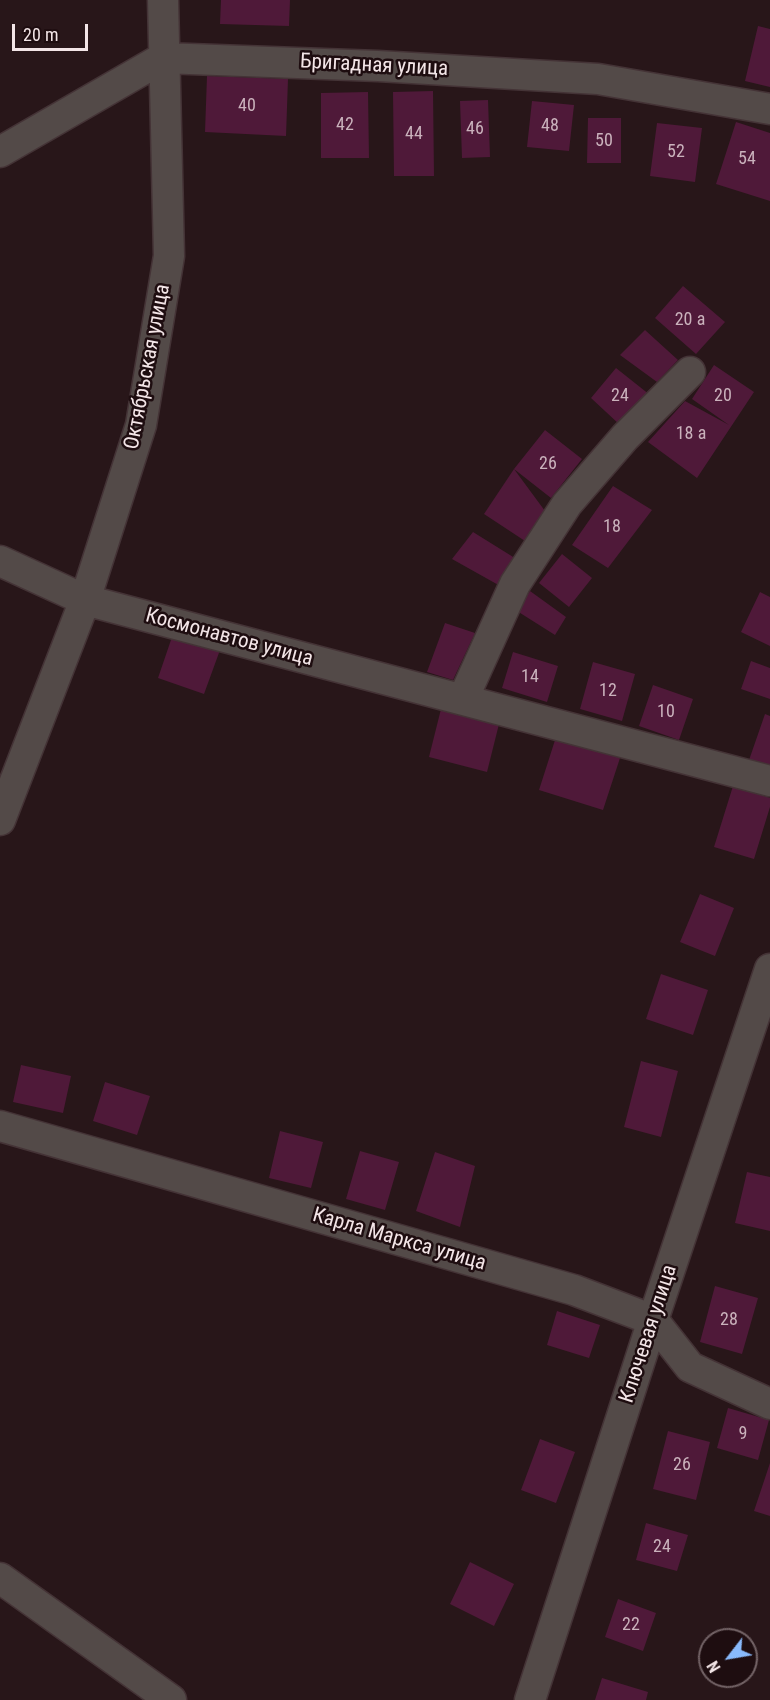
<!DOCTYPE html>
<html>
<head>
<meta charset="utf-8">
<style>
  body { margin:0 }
  #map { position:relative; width:770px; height:1700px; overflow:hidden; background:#281619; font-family:"Roboto Condensed",sans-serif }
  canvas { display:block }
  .north { position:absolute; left:698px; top:1628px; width:60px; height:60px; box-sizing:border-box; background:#1e0d10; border:2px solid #736366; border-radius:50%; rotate:239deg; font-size:16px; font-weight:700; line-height:24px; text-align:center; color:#f3e5e7 }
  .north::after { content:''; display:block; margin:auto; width:21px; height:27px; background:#89bafc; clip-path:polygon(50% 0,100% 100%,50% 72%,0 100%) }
  .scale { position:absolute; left:12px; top:24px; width:76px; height:27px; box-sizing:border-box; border:3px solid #f3e5e7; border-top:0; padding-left:8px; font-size:18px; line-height:21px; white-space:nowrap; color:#f3e5e7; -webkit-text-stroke:4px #1e0d10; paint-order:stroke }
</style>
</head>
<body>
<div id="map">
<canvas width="770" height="1700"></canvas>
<div class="north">N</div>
<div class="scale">20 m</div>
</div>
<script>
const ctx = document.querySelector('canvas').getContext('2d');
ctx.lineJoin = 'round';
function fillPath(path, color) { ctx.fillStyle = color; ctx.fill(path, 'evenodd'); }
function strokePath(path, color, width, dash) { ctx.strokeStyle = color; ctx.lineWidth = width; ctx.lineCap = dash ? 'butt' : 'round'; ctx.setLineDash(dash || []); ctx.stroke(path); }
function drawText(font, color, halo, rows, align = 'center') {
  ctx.font = font + ' "Roboto Condensed",sans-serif'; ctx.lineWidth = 5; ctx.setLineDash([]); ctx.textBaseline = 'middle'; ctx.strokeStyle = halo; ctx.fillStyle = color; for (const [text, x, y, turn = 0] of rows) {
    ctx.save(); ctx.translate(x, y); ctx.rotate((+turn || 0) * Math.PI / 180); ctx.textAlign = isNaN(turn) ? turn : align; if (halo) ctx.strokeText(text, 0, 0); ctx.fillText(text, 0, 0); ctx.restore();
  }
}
const building = new Path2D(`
  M221,0H290L289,26L220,24Z
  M758,26L770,29V87L745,81Z
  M207,76L288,79L286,136L205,132Z
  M433,91L434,176H394L393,92Z
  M368,92L369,158H321V93Z
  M488,100L490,157L462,158L460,101Z
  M532,101L574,105L569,151L527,147Z
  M588,118H621V163H587Z
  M736,122L770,133V201L716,184Z
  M657,123L702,128L695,182L650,176Z
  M683,286L725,322L696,354L655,318Z
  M645,330L678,360L657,382L620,355Z
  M714,365L754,392L697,478L648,442L685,401L729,425L692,399Z
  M616,368L650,395L620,425L591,398Z
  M545,430L582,459L551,498L514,469L545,511L525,541L484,514L514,469Z
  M613,486L652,510L608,568L572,545Z
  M473,532L518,560L502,587L452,559Z
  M562,554L592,578L569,607L539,583Z
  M530,591L566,617L555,635L517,611Z
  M760,592L770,597V646L741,632Z
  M445,623L475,633L453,680L427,672Z
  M173,634L220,650L204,694L158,678Z
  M513,652L558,666L547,702L502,688Z
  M751,661L770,668V699L741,689Z
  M593,662L635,674L622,721L580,709Z
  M653,685L693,699L679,740L639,726Z
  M441,709L499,724L487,772L429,757Z
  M765,714L770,716V770L748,763Z
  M556,737L620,758L603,810L539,790Z
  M733,786L770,798V807L754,859L714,847Z
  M700,894L734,908L715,956L680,942Z
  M661,974L708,990L693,1035L646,1019Z
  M641,1061L678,1071L661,1137L624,1127Z
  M21,1065L71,1076L63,1113L13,1102Z
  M105,1082L150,1096L137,1135L93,1121Z
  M280,1131L323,1142L311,1188L269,1178Z
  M360,1151L399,1162L385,1210L346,1199Z
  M435,1152L475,1166L460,1227L416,1211Z
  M747,1172L770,1177V1231L735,1223Z
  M715,1286L758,1298L742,1354L700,1342Z
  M557,1311L600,1325L589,1358L547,1345Z
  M728,1408L769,1420L758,1460L717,1448Z
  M668,1431L710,1442L696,1500L653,1489Z
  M540,1439L575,1452L556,1503L521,1490Z
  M770,1463V1516L754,1511Z
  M646,1523L688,1535L677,1571L636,1560Z
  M470,1562L514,1584L494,1626L450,1604Z
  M618,1599L656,1613L643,1651L605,1637Z
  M602,1678L648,1692L646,1700H595Z`);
const minor = new Path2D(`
  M0,152L163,58L378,66L598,79L770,109
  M0,561L85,600L770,781
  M463,699L515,584L567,504L625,437L690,372
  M0,820L85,600L141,425L169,256L163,0
  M0,1126L574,1290L653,1320L690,1367L770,1404
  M0,1578L171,1700
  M530,1700L653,1320L770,969`);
const numberNames = [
  ["40",247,106],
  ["42",345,125],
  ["48",550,126],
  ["46",475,129],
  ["44",414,134],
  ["50",604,141],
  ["52",676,152],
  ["54",747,159],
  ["20 а",690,320],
  ["24",620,396],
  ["20",723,396],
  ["18 а",691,434],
  ["26",548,464],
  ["18",612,527],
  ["14",530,677],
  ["12",608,691],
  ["10",666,712],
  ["28",729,1320],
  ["9",743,1434],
  ["26",682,1465],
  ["24",662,1547],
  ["22",631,1625]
];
const streetNames = [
  ["Бригадная улица",374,66,3],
  ["Октябрьская улица",148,367,-79],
  ["Космонавтов улица",229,638,15],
  ["Карла Маркса улица",399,1240,16],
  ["Ключевая улица",649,1334,-72]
];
fillPath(building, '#4f1939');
strokePath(minor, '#443336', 33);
strokePath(minor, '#534a48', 30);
drawText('18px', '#cab2bc', null, numberNames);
drawText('21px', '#f3e5e7', '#1e0d10', streetNames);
</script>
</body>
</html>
